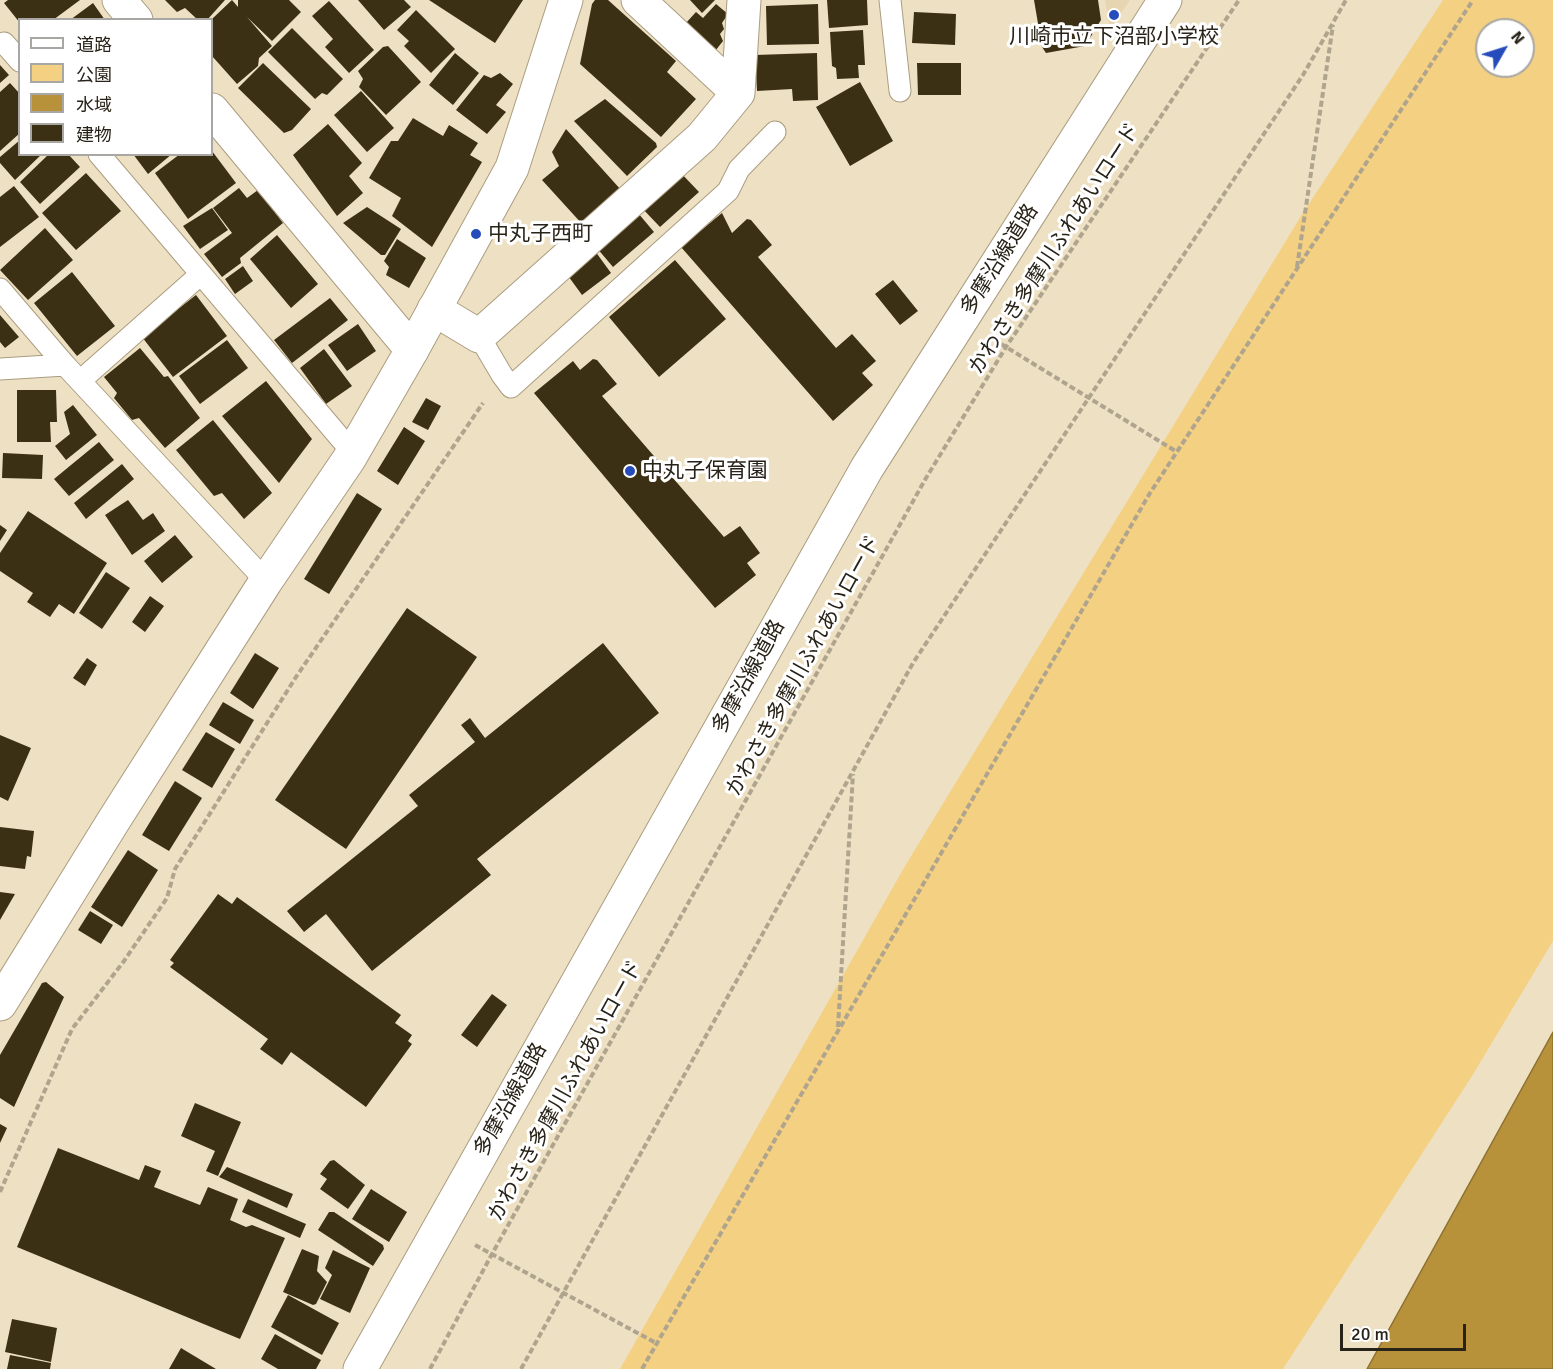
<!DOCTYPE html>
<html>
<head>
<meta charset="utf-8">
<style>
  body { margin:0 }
  #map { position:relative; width:1553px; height:1369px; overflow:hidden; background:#eee0c3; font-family:Signika,"Noto Sans JP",sans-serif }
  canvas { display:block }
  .legend { position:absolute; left:18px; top:18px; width:195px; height:138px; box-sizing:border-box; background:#fff; border:2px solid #a9a7a3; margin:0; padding:8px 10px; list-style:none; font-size:18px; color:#282318 }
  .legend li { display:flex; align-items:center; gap:12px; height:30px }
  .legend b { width:30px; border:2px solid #a9a7a3 }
  .north { position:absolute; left:1475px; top:18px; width:60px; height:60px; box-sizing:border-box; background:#fff; border:2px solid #a9a7a3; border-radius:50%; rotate:51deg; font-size:16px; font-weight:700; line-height:24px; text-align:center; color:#282318 }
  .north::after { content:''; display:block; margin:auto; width:21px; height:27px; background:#264cbb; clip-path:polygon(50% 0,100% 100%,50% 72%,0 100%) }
  .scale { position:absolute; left:1340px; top:1324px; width:126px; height:27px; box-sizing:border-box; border:3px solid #282318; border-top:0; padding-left:8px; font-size:18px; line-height:21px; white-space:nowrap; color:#282318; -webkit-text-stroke:4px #fff; paint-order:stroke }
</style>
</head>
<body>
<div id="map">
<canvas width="1553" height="1369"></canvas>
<ul class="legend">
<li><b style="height:8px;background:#fff"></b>道路</li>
<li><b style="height:16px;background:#f4d082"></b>公園</li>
<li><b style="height:16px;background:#b8923a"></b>水域</li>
<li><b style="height:16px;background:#3c3014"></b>建物</li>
</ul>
<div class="north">N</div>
<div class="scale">20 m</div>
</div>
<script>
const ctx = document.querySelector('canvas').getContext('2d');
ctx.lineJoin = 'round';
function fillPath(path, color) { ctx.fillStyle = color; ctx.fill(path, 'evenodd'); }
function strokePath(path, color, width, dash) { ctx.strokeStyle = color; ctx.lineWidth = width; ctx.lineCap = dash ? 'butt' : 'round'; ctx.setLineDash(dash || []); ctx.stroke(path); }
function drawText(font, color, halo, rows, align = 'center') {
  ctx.font = font + ' Signika,"Noto Sans JP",sans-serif'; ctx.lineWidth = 6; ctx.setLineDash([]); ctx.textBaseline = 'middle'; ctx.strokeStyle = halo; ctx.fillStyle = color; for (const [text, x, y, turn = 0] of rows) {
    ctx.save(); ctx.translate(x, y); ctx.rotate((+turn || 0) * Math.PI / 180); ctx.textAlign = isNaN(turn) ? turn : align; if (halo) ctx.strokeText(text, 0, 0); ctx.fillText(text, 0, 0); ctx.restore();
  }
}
const built = new Path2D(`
  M1105,0H1130L1110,29Z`);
const green = new Path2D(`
  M1443,0H1553V941L1472,1076L1283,1369H620L905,866L1301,216ZM1487,30H1523V66H1487Z`);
const water = new Path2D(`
  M1553,1032V1369H1367Z`);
const building = new Path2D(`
  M8,0H80L53,20H20V23L4,3Z
  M165,0H225L207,20H198L185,8L177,12Z
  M232,0L238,7V0H289L301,12L272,41L247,17L272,46L259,58L258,66L237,84L212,56V19Z
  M358,0H404L411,7L384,30Z
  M429,0H523L495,43Z
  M595,0H608L676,61L667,72L696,99L661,137L580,64L592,4Z
  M690,0H715L702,13Z
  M827,0H867L868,25L829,28Z
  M1034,0H1098L1101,20L1085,46L1046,53L1042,47Z
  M329,1L374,50L349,73L325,47L333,39L312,16Z
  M93,3L105,20H70Z
  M716,4L728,14L722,23L724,29L720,34L723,41L712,55L685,24L696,12L703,18Z
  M818,4L819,44L767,45L766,6Z
  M416,10L455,49L431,73L404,46L409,41L397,30Z
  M914,12L956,14L955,45L912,43Z
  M292,28L343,79L327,95L322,93L315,99L268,52Z
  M863,30L865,65H858L859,78L837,79L836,68L832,66L830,32Z
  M388,46L421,82L386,115L359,87L363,79L358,71L383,47Z
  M455,53L479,73L453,105L429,85Z
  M817,53L818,100L793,101L792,89L757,91L755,55Z
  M263,63L311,109L292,130L284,133L238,88Z
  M917,63H961V95H918Z
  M0,65L9,75L0,83Z
  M500,73L513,84L496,105L506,112L487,134L456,110L484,75L491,78Z
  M860,82L893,141L850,166L816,107Z
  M10,83L20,94V133L0,151V92Z
  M361,91L394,128L367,152L334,115Z
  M605,99L656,143L657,147L627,176L574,121Z
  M413,118L443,136L449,125L478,143L470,155L482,162L432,247L392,216L401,198L369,178L391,141H398Z
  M328,124L362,163L349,176L363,193L337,216L293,155Z
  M566,129L622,191L583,225L542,180L559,166L552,152Z
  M20,140V154H42L15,180L0,163V157Z
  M212,151L236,183L188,219L155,173L180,154H212Z
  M49,154H68L80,167L40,204L20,182Z
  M133,154H172L148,174Z
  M679,171L699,192L660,227L641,207Z
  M86,173L121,211L76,250L42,213Z
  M14,186L39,217L0,247V197Z
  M239,188L247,198L258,190L283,223L240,258L241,263L222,277L204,254L232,233L213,208Z
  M367,207L401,229L385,255H381L343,223Z
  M212,208L228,230L200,249L183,226Z
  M638,213L654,232L613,267L596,247Z
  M722,213L732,233L747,219L751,220L772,245L758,257L836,348L852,334L876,361L862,373L873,385L833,421L681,247Z
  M45,228L73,260L28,300L0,270Z
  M277,235L318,284L291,308L250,259Z
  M397,239L426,258L409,288L386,275L389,267L384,261Z
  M595,251L611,273L582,295L566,273Z
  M675,260L726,319L659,377L609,317Z
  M243,266L253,281L235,294L225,279Z
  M72,272L115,326L77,356L34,303Z
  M893,280L918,311L900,325L875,294Z
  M196,295L227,336L173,377L142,337Z
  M330,298L348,320L292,363L274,340Z
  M0,315L19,337L5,348L0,342Z
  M358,324L376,351L347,371L328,345Z
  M227,340L248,368L200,404L179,376Z
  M140,348L164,377L168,376L200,418L165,448L139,418L132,420L114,398L117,393L104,377Z
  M324,349L352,386L326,404L300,368Z
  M593,359L597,360L617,384L602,396L724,537L740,526L760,553L747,563L756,575L715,608L534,393L573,361L580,370Z
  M266,381L312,439L279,483L222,416Z
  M17,390H56L57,422H50L51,442H17Z
  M426,398L441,406L428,430L412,422Z
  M73,405L97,435L66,460L55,446L70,434L64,412Z
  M213,420L272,493L244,519L222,493L214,496L176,450Z
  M404,427L425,441L398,485L377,471Z
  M99,442L114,460L69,496L54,479Z
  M3,453L43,455L42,479L2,478Z
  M122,464L134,479L86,519L74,503Z
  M357,493L382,509L329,594L304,579Z
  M128,500L143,520L153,513L165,531L132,555L105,515Z
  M28,511L107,563L74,614L59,604L50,617L27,602L33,593L0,571V553Z
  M0,525L7,530L0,541Z
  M175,535L193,557L162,583L144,561Z
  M106,572L130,588L102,629L79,613Z
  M150,596L164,606L145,632L132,622Z
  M407,608L477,657L346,849L275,800Z
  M603,643L659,713L477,859L491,875L372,971L326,914L304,932L287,911L418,806L409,795L475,742L461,725L470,718L485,738Z
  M255,653L279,668L253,709L230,693Z
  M87,658L97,665L85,686L73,678Z
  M223,702L254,720L240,744L209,725Z
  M206,732L235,749L212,788L182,770Z
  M0,735L31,748L8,801L0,797Z
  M175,781L202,798L169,851L142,835Z
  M0,827L34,831L31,857L27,856L25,869L0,866Z
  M128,850L158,870L122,927L91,907Z
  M0,892L15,894L0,920Z
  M218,894L232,904L237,897L401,1015L395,1023L412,1035L408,1041L412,1044L366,1107L291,1052L282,1065L260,1049L268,1039L170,967L174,963L170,960Z
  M90,911L113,925L101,944L78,930Z
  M46,982L64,997L14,1107L0,1098V1055L42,983Z
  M492,994L507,1005L477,1047L461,1035Z
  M195,1103L241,1122L218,1176L206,1171L215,1151L181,1136Z
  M0,1124L7,1128L0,1143Z
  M58,1148L139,1180L145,1165L161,1171L154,1187L200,1205L208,1187L238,1199L230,1220L246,1227L252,1225L285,1238L240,1339L17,1247Z
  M334,1160L365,1185L348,1209L320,1189L327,1179L320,1174L330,1161Z
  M227,1167L293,1194L287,1208L219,1177Z
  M371,1189L407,1212L389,1242L352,1219Z
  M248,1199L306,1224L300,1238L242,1212Z
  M329,1212H334L383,1245L384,1249L373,1266L318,1230Z
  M302,1249L319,1256L317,1271L327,1282L316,1304L313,1305L283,1292Z
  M333,1250L370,1268L350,1313L320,1299L332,1275L325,1268Z
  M288,1295L339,1323L322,1355L271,1327Z
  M12,1319L57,1328L51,1362L5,1352Z
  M275,1334L321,1360L316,1369H278L261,1359Z
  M181,1348L216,1369H169Z
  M10,1355L51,1363L50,1369H7Z`);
const path = new Path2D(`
  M1297,267L1333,25
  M993,339L1177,452
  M838,1027L853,774
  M0,1192L72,1029L124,961L167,898L175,869L296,677L483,403
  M475,1245L656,1343
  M430,1369L492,1254L926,478L1006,347L1239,0
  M521,1369L913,663L1303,75L1346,0
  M642,1369L1150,493L1473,0`);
const service = new Path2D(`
  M890,0L900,91
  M4,43L20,61
  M99,154L353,453
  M0,289L65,365L266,581
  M479,336L502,375L511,387L728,191L739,169L775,132
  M0,369L65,365
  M80,381L201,274`);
const minor = new Path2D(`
  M119,0L136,20
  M638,0L738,93
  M212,110L412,350
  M434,309L479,336L702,137L738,93L744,0`);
const tertiary = new Path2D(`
  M0,1004L114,820L266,581L349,459L412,350L512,168L566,0`);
const primary = new Path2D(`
  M360,1369L867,468L1165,0`);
const markers = [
  [1114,15,6,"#264cbb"],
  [476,234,6,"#264cbb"],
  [630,471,6,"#264cbb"]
];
const poiNames = [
  ["川崎市立下沼部小学校",1114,37,"center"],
  ["中丸子西町",488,234],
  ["中丸子保育園",642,471]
];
const streetNames = [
  ["かわさき多摩川ふれあいロード",1055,249,-57],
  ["多摩沿線道路",1000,260,-58],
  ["かわさき多摩川ふれあいロード",804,666,-61],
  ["多摩沿線道路",749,677,-61],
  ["かわさき多摩川ふれあいロード",566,1091,-61],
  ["多摩沿線道路",511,1100,-61]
];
fillPath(built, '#e7d5b1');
fillPath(green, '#f4d082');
fillPath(water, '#b8923a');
strokePath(water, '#8d7130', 1.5);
fillPath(building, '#3c3014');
strokePath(service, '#ab9d81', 23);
strokePath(minor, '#ab9d81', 35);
strokePath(tertiary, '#ab9d81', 35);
strokePath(primary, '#ab9d81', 35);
strokePath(path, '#afa48d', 4, [6, 3]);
strokePath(service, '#fff', 21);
strokePath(minor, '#fff', 33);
strokePath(tertiary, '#fff', 33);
strokePath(primary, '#fff', 33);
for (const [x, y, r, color] of markers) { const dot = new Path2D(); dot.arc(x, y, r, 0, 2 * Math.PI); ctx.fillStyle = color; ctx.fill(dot); strokePath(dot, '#fff', 2); }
drawText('21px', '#282318', '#fff', poiNames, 'left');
drawText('21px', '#282318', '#fff', streetNames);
</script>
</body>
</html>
